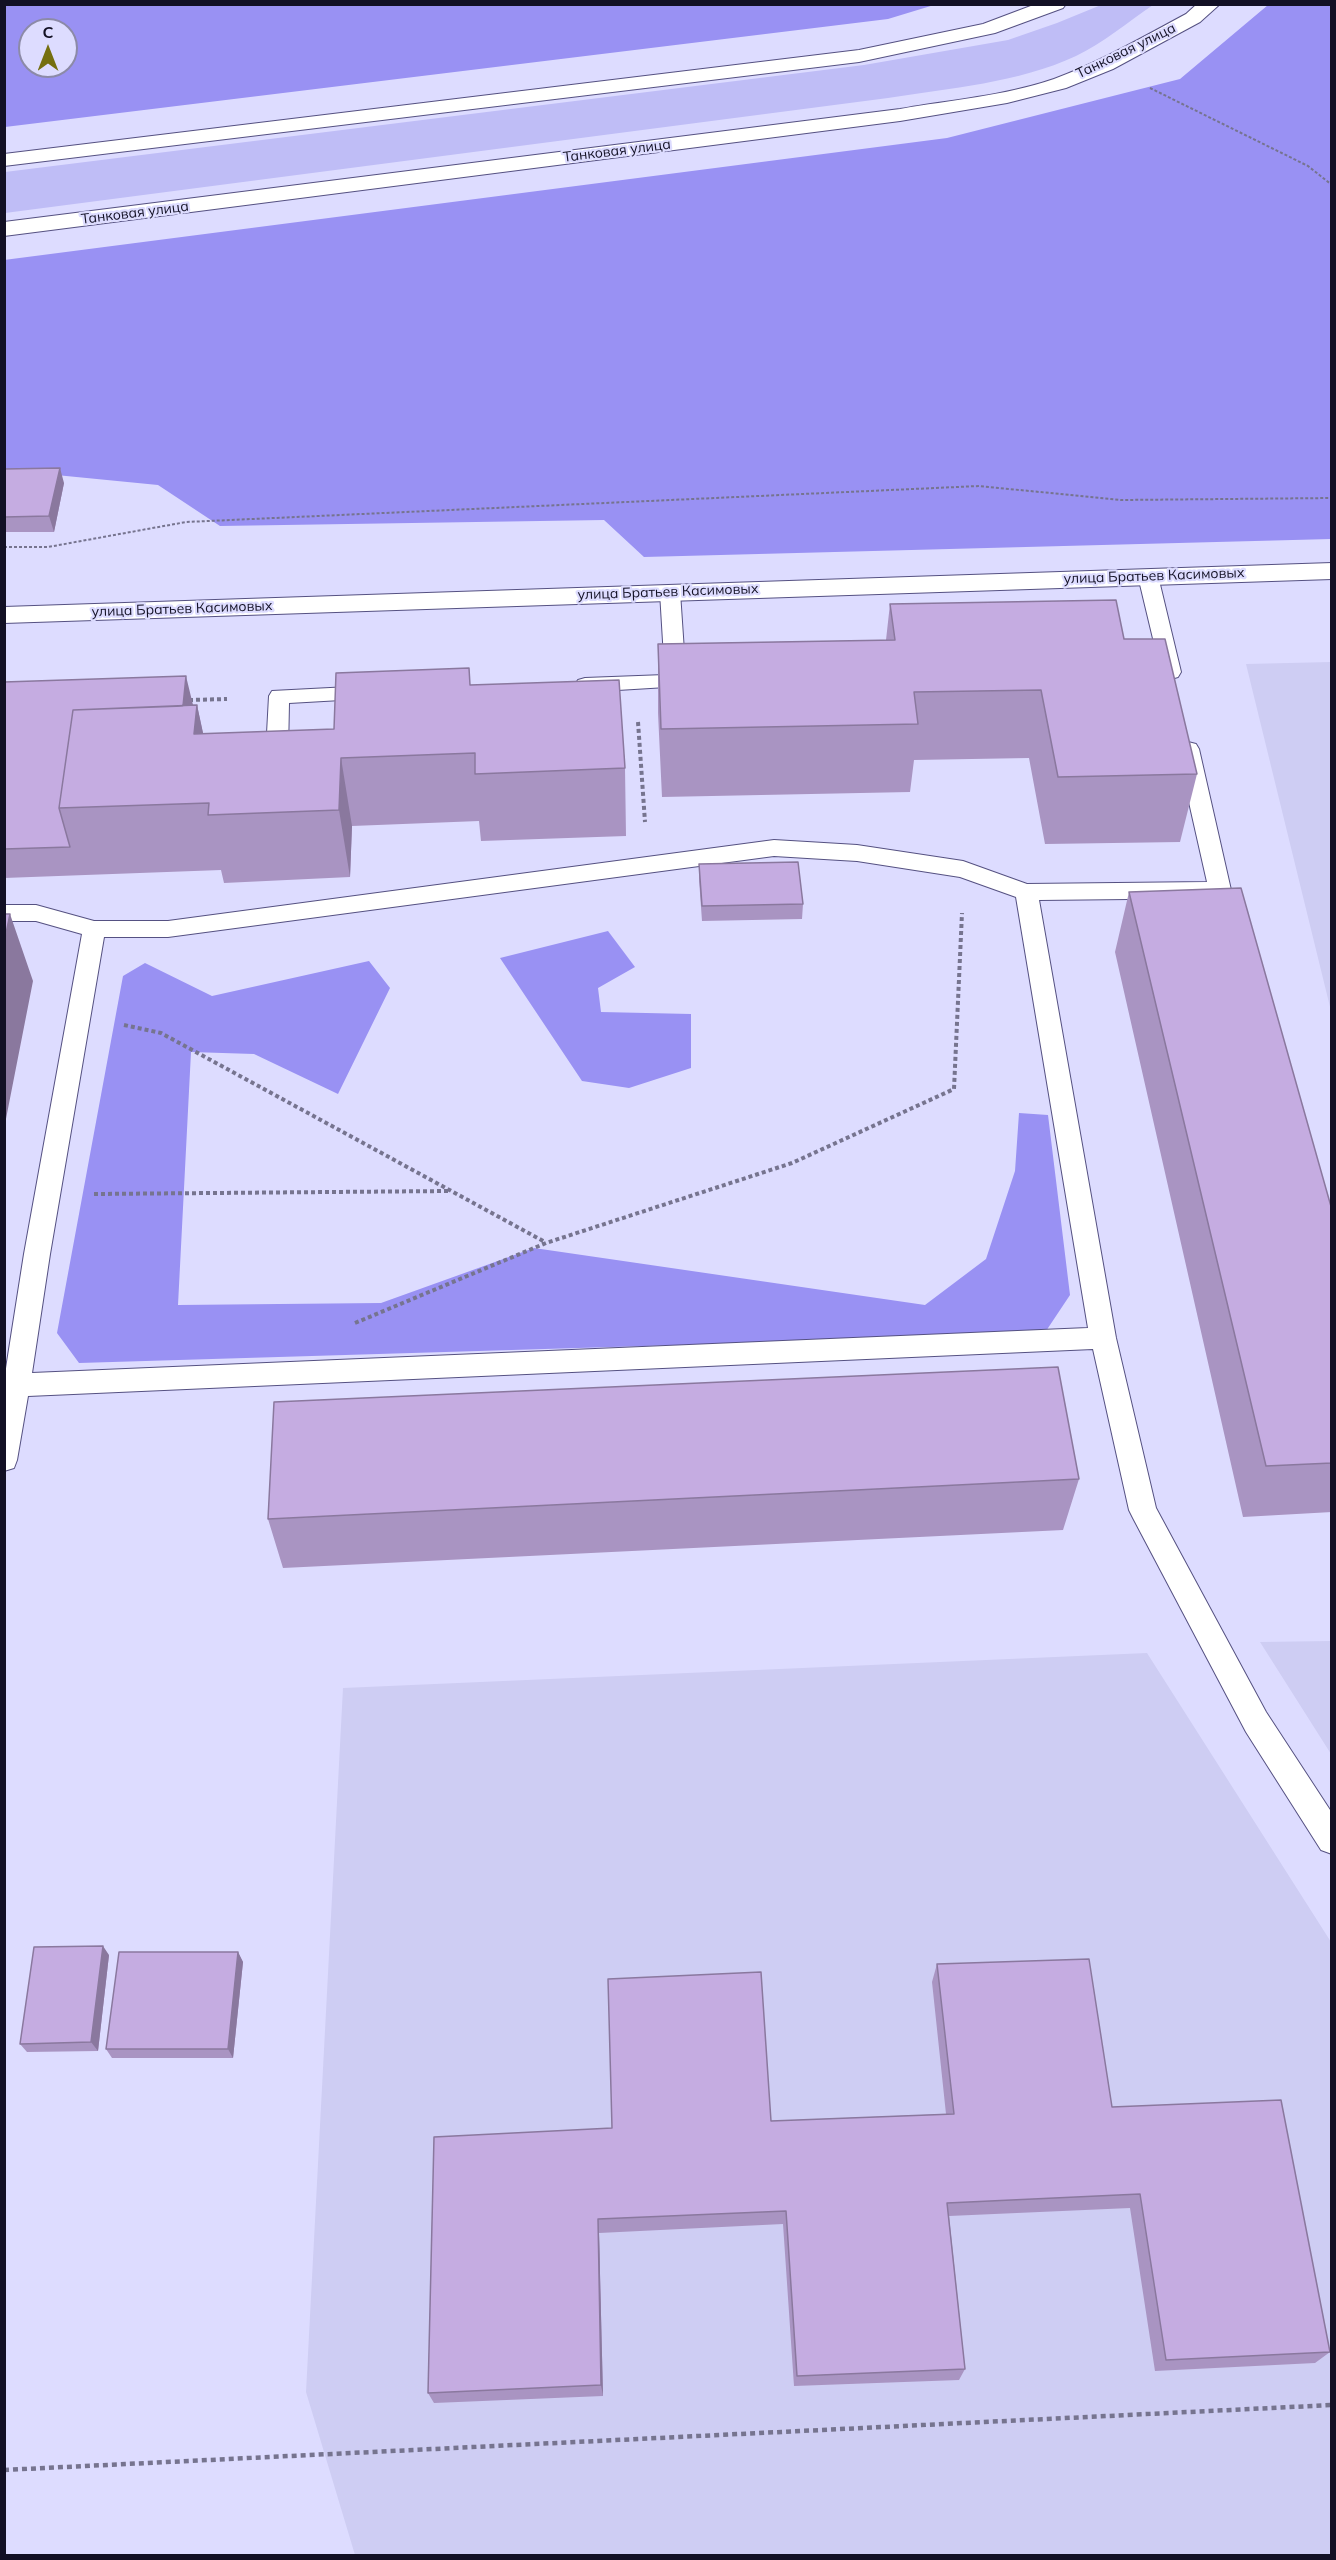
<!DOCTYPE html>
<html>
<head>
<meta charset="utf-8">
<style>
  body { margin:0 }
  #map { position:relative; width:1336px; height:2560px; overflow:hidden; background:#dddcff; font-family:Mulish,sans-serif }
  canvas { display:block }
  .frame { position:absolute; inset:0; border:6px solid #121024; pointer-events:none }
  .north { position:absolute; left:18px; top:18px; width:60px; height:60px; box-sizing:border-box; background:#dddcff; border:2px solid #8c8aa7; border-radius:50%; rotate:0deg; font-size:16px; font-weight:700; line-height:24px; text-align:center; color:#121024 }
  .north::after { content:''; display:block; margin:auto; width:21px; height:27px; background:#756f10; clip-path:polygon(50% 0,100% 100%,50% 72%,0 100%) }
</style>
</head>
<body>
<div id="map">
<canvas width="1336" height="2560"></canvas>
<div class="frame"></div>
<div class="north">С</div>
</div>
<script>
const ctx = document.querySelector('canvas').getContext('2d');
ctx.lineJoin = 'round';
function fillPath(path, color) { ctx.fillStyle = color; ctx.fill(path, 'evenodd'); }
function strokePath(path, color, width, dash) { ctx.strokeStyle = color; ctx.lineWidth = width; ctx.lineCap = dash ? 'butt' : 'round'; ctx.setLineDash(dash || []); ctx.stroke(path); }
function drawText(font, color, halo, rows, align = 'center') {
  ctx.font = font + ' Mulish,sans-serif'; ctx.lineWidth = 4.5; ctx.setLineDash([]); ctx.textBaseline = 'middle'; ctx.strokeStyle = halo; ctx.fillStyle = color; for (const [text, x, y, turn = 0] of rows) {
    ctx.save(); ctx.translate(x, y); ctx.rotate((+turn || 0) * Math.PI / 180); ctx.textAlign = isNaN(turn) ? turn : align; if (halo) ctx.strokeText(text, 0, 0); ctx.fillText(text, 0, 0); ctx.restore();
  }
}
const built = new Path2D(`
  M1331,662H1332L1331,1011L1246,664Z
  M1331,1641H1332L1331,1754L1260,1642Z
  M1147,1653L1331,1942V2555H355L306,2392L343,1688Z`);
const green = new Path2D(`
  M1101,5H1153C1128,22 1103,43 1076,56C1018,83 950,88 888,98L5,213V172L864,65L1008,40L1057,23Z`);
const forest = new Path2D(`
  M4,5L5,4L934,5L888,19L5,127ZM30,30H66V66H30Z
  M1268,5H1331V539L644,557L604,520L220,526L158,485L5,470L4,260L947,138L1180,79Z
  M608,931L635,967L598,988L601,1012L691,1014V1068L629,1088L582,1081L500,958Z
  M369,961L390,988L338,1094L254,1054L191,1052L178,1305L381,1303L534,1248L925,1305L986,1259L1015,1171L1019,1113L1048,1115L1070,1295L1044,1334L79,1363L57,1333L123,976L145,963L212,996Z`);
const pathFar2 = new Path2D(`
  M1150,88L1308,166L1332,185
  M4,547H48L186,522L979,486L1121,500L1332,498`);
const pathFar1 = new Path2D(`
  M189,700L227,699
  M638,722L645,822
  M124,1025L161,1033L545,1242
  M94,1194L449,1191
  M355,1323L546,1243L792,1163L954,1089L962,913`);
const path = new Path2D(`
  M4,2470L1332,2405`);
const service = new Path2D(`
  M1148,570L1155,572L1158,576L1181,672L1178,677L1171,679L1164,677L1161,672L1138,576L1141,572Z
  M670,586L677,587L680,592L686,681L683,686L585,692L578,690L575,685L578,680L585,678L665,675L660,592L663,587Z
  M369,686L376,688L379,693L376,698L289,703L288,752L285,757L277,759L269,757L266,752L269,696L272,691Z
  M1188,742L1196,744L1199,749L1231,890L1228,896L1220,898L1039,900L1116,1338L1156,1508L1266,1712L1332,1813V1854L1321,1850L1246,1732L1133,1518L1129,1510L1093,1349L28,1396L17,1460L14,1468L4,1471V1381L24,1254L82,934L36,921H4V905H36L94,921H168L774,840L857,845L963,861L1027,884L1207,882L1177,749L1180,744ZM774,856L857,861L960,877L1016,897L1088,1328L32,1373L50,1254L104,937H168Z`);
const minor = new Path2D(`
  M1332,563V579L4,623V607Z`);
const secondary = new Path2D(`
  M1036,4H1066L1063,8L995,33L859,62L4,166V154L859,50L983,24Z
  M1197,4H1220L1200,22L1113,69L1066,88L1007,103L900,121L4,236V222L900,109C950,100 1005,96 1054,79C1100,62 1143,37 1186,14Z`);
const wall = new Path2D(`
  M4,469L64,483L54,532H4Z
  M890,604L1124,639L1197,774L1180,842L1045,844L1029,758L914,760L910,792L662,797L658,713V644L886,640Z
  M4,682L197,705L203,734L334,729L471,685L625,768L626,836L481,841L479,821L352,826L350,877L224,883L221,870L4,878Z
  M699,864L803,904L802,919L702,921L699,879Z
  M1129,892L1332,1210V1512L1243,1517L1115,952Z
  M1079,1479L1063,1530L283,1568L268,1519Z
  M238,1952L243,1962L233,2058H112L106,2049Z
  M109,1955L98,2051L27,2052L20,2044Z
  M937,1964L1112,2107L1330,2352L1315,2363L1155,2371L1130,2208L949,2216L965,2369L959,2380L794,2386L783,2224L599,2233L603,2396L434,2403L428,2393L434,2137L771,2121L946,2114L932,1982Z`);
const shadedWall = new Path2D(`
  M60,468L64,483L54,532L49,516Z
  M186,676L193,705L179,745Z
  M197,705L212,774L194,734Z
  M341,758L352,826L350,877L339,810Z
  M10,914L33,981L4,1129V943Z
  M103,1946L109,1955L98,2051L91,2042Z
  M238,1952L243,1962L233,2058L228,2049Z
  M598,2219L599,2233L603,2396L601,2385Z`);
const building = new Path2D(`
  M60,468L49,516L4,517V469Z
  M1116,600L1124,639H1165L1197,774L1058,777L1041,690L914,692L918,724L661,729L658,644L895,640L890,604Z
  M469,668L470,685L619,680L625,768L475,774V753L341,758L339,810L208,815L209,803L59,808L73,710L197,705L194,734L334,729L336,673Z
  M186,676L183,706L73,710L59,808L70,847L4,849V682Z
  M798,862L803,904L702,906L699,864Z
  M1241,888L1332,1210V1463L1266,1466L1129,892Z
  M4,914H10L4,943Z
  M1058,1367L1079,1479L268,1519L274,1402Z
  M103,1946L91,2042L20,2044L34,1947Z
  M119,1952H238L228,2049H106Z
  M1089,1959L1112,2107L1281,2100L1330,2352L1166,2360L1140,2194L947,2203L965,2369L797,2376L786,2211L598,2219L601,2385L428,2393L434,2137L612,2128L608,1979L761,1972L771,2121L954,2114L937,1964Z`);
const farStreetnames = [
  ["Танковая улица",1126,51,-26],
  ["Танковая улица",617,151,-7],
  ["Танковая улица",135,213,-7],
  ["улица Братьев Касимовых",1154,576,-2],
  ["улица Братьев Касимовых",668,592,-2],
  ["улица Братьев Касимовых",182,609,-2]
];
fillPath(built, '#cecdf3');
fillPath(green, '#bfbdf6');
fillPath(forest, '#9991f3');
strokePath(service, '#555182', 2);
strokePath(minor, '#555182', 2);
strokePath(secondary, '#555182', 2);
strokePath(pathFar2, '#76748f', 2, [3, 2]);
strokePath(pathFar1, '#76748f', 4, [4, 3]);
strokePath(path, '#76748f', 4.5, [5, 4]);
fillPath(service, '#fff');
fillPath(minor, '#fff');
fillPath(secondary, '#fff');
fillPath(wall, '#a994c2');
fillPath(shadedWall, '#8a789e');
fillPath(building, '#c5ace1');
strokePath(building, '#8a789e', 1.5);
drawText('14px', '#121024', '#dddcff', farStreetnames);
</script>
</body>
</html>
